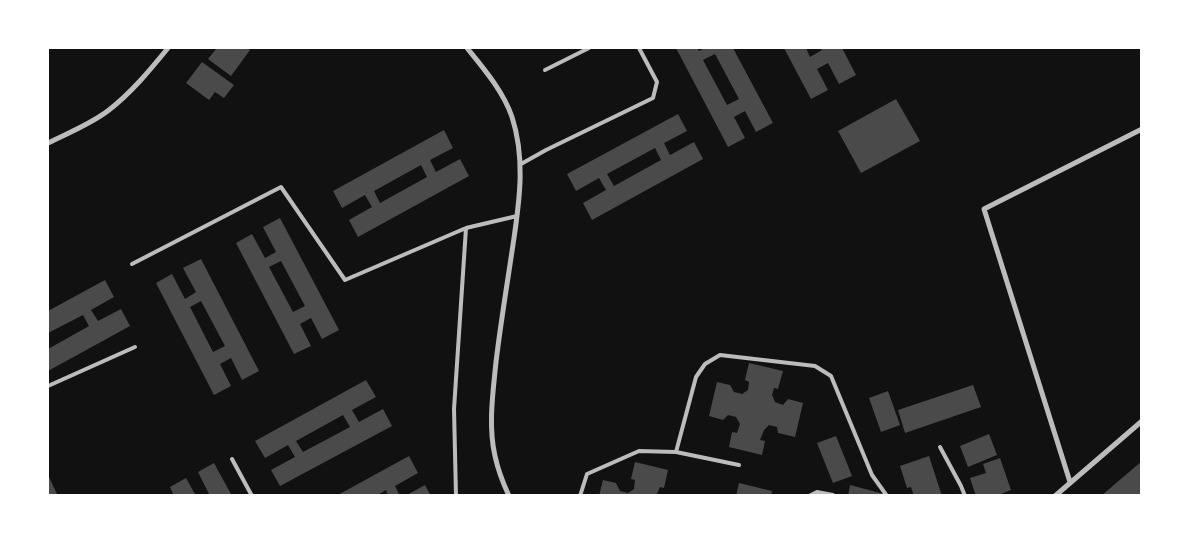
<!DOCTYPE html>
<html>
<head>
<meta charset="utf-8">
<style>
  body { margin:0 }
  #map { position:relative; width:1189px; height:543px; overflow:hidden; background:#111; font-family:"Archivo Narrow",sans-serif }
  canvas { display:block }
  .frame { position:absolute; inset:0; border:49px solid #fff; pointer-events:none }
</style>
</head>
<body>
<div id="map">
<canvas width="1189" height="543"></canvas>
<div class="frame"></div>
</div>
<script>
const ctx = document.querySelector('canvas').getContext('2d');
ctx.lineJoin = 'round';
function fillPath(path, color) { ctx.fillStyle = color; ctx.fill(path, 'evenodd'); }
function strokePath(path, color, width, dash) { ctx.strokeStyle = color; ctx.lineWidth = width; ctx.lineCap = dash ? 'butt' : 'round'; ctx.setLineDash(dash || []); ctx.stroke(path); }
const building = new Path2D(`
  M217,48H247L250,50L231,76L208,59Z
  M676,48H697L699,51L705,48H733L773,123L756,132L745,111L734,117L745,138L728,147ZM715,54L739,99L727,105L703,60Z
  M784,48H806L810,57L822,50L820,48H842L856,75L839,84L828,63L817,69L828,90L811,99Z
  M202,62L234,85L224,98L215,92L209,100L186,83Z
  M896,99L920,141L861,173L838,131Z
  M678,114L687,131L664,143L670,155L694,142L703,159L592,220L583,203L606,190L599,178L576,191L567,174ZM655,148L661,160L614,186L607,174Z
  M444,130L453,148L430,160L436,172L460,159L469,176L358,237L349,220L372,207L365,195L342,208L333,191ZM421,165L427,177L380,203L374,191Z
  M280,218L339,330L322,339L311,318L300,324L311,346L294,354L236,243L252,234L265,258L276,252L263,227ZM281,261L305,306L293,312L269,267Z
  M201,259L259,371L242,380L231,358L220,364L231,386L214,395L156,283L172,274L185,299L196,292L183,268ZM201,301L225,346L213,352L190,307Z
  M105,280L114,297L91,310L98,321L121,309L130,326L48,371V349L89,326L83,315L48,333V311Z
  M749,363L783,371L778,389L774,388L772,395L775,402L783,405L788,399L803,403L795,437L778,433L777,427L769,425L764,430L760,440L765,441L762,455L729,447L732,432L737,433L740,424L736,417L728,415L723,420L709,416L717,382L730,385L734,392L742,394L748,390L749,382L745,380Z
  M366,380L376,397L352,410L359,422L383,409L392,426L280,486L271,470L295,457L288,445L265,458L255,441ZM343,415L350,427L303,452L296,441Z
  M973,385L981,407L905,433L898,410Z
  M888,391L900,425L881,432L869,398Z
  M989,434L997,455L968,467L960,446Z
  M836,436L852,476L833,483L817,443Z
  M409,456L418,473L395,486L400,496H388L386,490L376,496H336Z
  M929,456L942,496H914L911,487L907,488L900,466Z
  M1000,458L1011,490L996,496H976L970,478L986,473L983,464Z
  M1142,461V496H1101Z
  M635,462L668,470L664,488L660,487L657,494L658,496H599L603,480L616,483L620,491L628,493L634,489L635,480L631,479Z
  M214,463L232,496H210L198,472Z
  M48,475L58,496H48Z
  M186,478L196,496H174L170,487Z
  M739,483L772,491L771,496H736Z
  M425,485L431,496H405Z
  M850,485L884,494L883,496H848Z`);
const service = new Path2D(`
  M545,70L589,48
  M521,164L546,150L653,98L657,82L639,48
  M132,264L281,187L345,280L466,228L517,216
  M48,386L135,347
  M940,447L961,486L965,496
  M676,452L696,377L705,364L720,355L815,366L831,376L872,475L887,496
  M232,459L252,496
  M456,496L454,409L466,228
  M580,496L587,474L639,451L676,452L739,465
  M809,496L817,492L833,495`);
const minor = new Path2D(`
  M467,48C484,69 503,91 512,117C525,157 520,197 514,238C508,279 501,320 496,362C493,392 488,426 495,456C498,470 503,483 509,496
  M48,143C68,133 91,124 109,110C132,92 150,70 168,48
  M1070,482L984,209L1142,129
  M1055,496L1142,421`);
fillPath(building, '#4a4a4a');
strokePath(service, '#bcbcbc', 4);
strokePath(minor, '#bcbcbc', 5);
</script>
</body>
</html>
